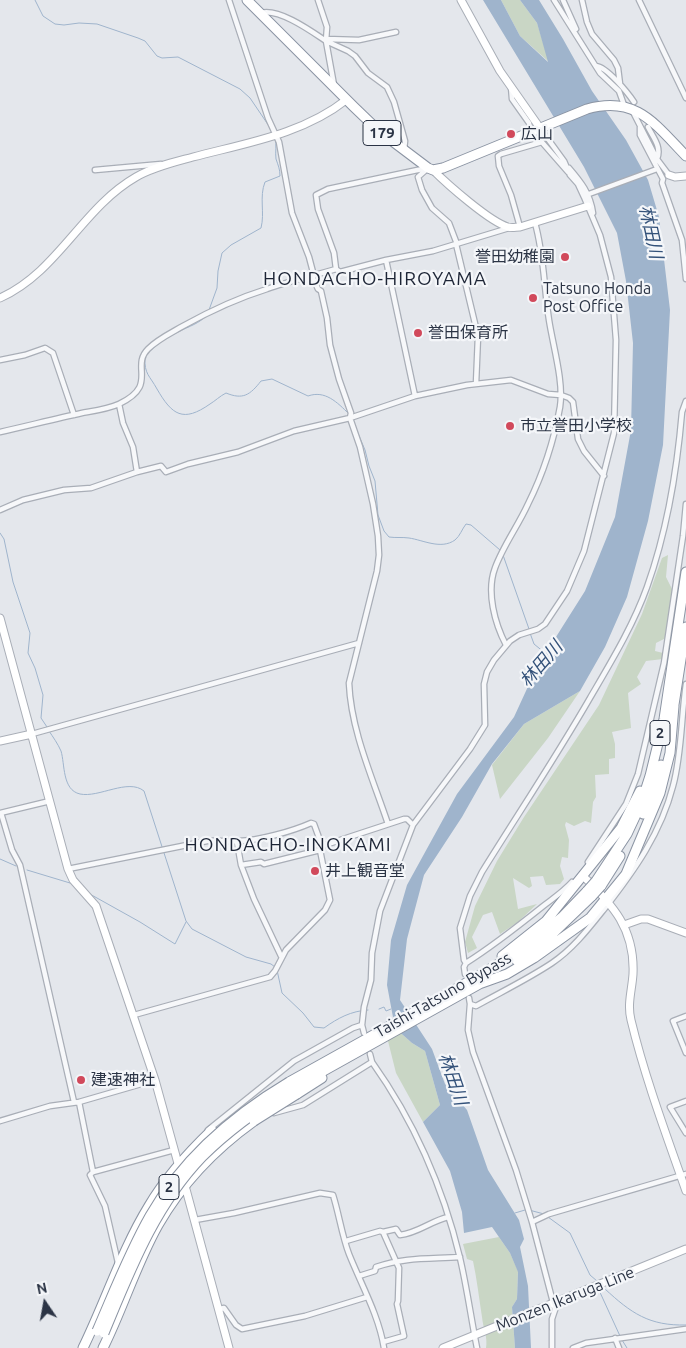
<!DOCTYPE html>
<html>
<head>
<meta charset="utf-8">
<style>
  body { margin:0 }
  #map { position:relative; width:686px; height:1348px; overflow:hidden; background:#e4e7ec; font-family:Ubuntu,sans-serif }
  canvas { display:block }
  .north { position:absolute; left:20px; top:1278px; width:50px; height:50px; -webkit-text-stroke:4px #f4f6f9; paint-order:stroke; rotate:348deg; font-size:14px; font-weight:700; line-height:20px; text-align:center; color:#2b3445 }
  .north::after { content:''; display:block; margin:auto; width:18px; height:22px; background:#2b3445; clip-path:polygon(50% 0,100% 100%,50% 72%,0 100%) }
</style>
</head>
<body>
<div id="map">
<canvas width="686" height="1348"></canvas>
<div class="north">N</div>
</div>
<script>
const ctx = document.querySelector('canvas').getContext('2d');
ctx.lineJoin = 'round';
function fillPath(path, color) { ctx.fillStyle = color; ctx.fill(path, 'evenodd'); }
function strokePath(path, color, width, dash) { ctx.strokeStyle = color; ctx.lineWidth = width; ctx.lineCap = dash ? 'butt' : 'round'; ctx.setLineDash(dash || []); ctx.stroke(path); }
function drawText(font, color, halo, rows, align = 'center') {
  ctx.font = font + ' Ubuntu,"Noto Sans JP",sans-serif'; ctx.lineWidth = 4.5; ctx.setLineDash([]); ctx.textBaseline = 'middle'; ctx.strokeStyle = halo; ctx.fillStyle = color; for (const [text, x, y, turn = 0] of rows) {
    ctx.save(); ctx.translate(x, y); ctx.rotate((+turn || 0) * Math.PI / 180); ctx.textAlign = isNaN(turn) ? turn : align; if (halo) ctx.strokeText(text, 0, 0); ctx.fillText(text, 0, 0); ctx.restore();
  }
}
const green = new Path2D(`
  M501,0H520L537,23L549,62L520,36Z
  M668,555L666,577L673,591L666,638L656,643L655,651L663,653V659L646,661L637,677L641,684L628,693L631,728L612,732L615,744V758L609,759V774L595,775L596,797L593,802L591,823L585,821L574,826L566,822L565,825L569,840L568,858L562,857L560,866L564,879L560,884L546,885L543,876L530,877L532,886L529,888L513,878L518,909L537,904L518,922L500,934L492,912L483,915L472,937L477,948L468,953L465,942L475,906L497,861L524,817L599,705L642,614L662,558Z
  M580,691L548,738L500,799L492,765L524,724Z
  M395,1028L412,1043L425,1051L440,1105L423,1122L396,1073L386,1033Z
  M499,1237L510,1253L518,1271L517,1299L512,1307L515,1348H486C488,1337 483,1328 482,1317C479,1298 477,1280 473,1261L467,1259L463,1244Z`);
const water = new Path2D(`
  M483,0H501L520,36L548,62L537,23L520,0H539L563,39L592,91L626,140L648,180L659,217L670,310L663,445L648,521L627,597L605,647L580,691L524,724L492,764L462,817L424,875L407,939L400,1000L432,1049L445,1084L467,1110L488,1170L519,1220L524,1239L520,1247L528,1286L531,1348H515L512,1307L517,1299L518,1272L510,1253L492,1227L464,1233L462,1212L450,1171L423,1122L440,1105L425,1051L412,1043L395,1028L387,985L391,940L407,885L457,794L514,717L537,667L585,591L615,517L631,430L633,343L626,281L617,233L584,167Z`);
const stream = new Path2D(`
  M35,0L43,16L55,24L64,25L79,23L97,24L138,38L145,41L157,56L162,58L178,57L240,89L250,98L271,129
  M209,310L217,288L218,271L222,253L231,245L261,228C265,213 259,197 265,182L280,176C280,169 278,165 276,159C275,152 277,146 275,138
  M147,354C155,346 165,338 176,333C185,328 196,325 204,318
  M145,358C144,374 150,376 157,389C172,415 183,423 210,404C215,401 220,396 226,393C243,400 250,395 261,381L272,379L308,396C325,390 337,402 349,414
  M354,424L365,450L369,466L375,481L378,515L384,531L389,537C396,538 402,537 409,538C423,540 441,550 455,540C460,536 462,529 466,524L471,525L500,550
  M0,533L4,539L13,582L30,633L28,653L35,668L43,695L41,718L47,727
  M503,555L529,629
  M530,633L534,644L545,653
  M49,731C53,737 58,744 61,751C65,764 62,790 80,794C99,798 128,778 144,791L186,921L192,929L246,957L271,964L275,967
  M0,859L16,866
  M27,870L70,883
  M88,893L140,922L175,944L186,922
  M277,970L282,993L303,1013L314,1027L324,1028C338,1018 351,1011 368,1010
  M379,1009L384,1007L386,1011L391,1009
  M529,1210L544,1214
  M515,1213L525,1210
  M548,1217L570,1233L590,1275L597,1281
  M598,1288L620,1336
  M605,1289C631,1313 649,1326 686,1325
  M622,1340L627,1348`);
const streetTunnel = new Path2D(`
  M529,123L540,140
  M662,700L680,702`);
const street = new Path2D(`
  M229,0L268,118L279,142L292,213L309,257L314,276
  M554,0L600,73L619,91L624,105
  M563,0L576,29
  M582,0L587,22L592,34L614,60L618,68L620,84
  M639,0L686,98
  M261,13C279,8 311,31 326,41L327,27L318,0
  M326,39L359,40L396,32
  M596,66C607,67 628,93 634,102
  M334,85L326,41L348,51L355,56L368,73L387,87L394,102L405,141L404,150
  M511,87L512,99L529,123
  M633,112L657,159L669,175
  M640,127V135L663,179L662,183L682,240L686,279
  M648,127C653,137 662,147 657,159
  M540,140L568,172
  M569,168C581,182 590,193 593,213
  M427,169L418,177L422,190L432,208L449,223L457,244
  M95,170L161,164
  M589,194L657,169
  M520,227L511,195L499,166L498,156L501,154L542,142
  M456,244L478,336L476,384
  M386,260L415,396
  M336,269L334,253L318,209L316,195L328,189L427,168
  M312,276L318,289L321,291L327,318L330,345L339,379L351,413L350,418L360,447L373,504L378,536L379,555L377,571L349,683C351,731 373,779 388,824
  M0,360L25,355L45,348L53,353L74,415
  M119,404L123,423L133,447L137,472
  M0,432C27,426 54,419 82,413C93,411 108,409 119,404C159,385 130,367 148,349C158,339 171,333 183,326C210,311 238,298 267,289C289,281 313,276 336,269L340,272L386,260L433,251L509,228
  M0,510L23,500L64,490L91,488L137,472L161,466L166,472L188,464L238,452L294,431L350,418L415,396L467,385L511,380L548,394L561,395L569,398L573,402L578,439L584,451L604,476
  M506,645C495,624 486,592 495,568C503,546 518,526 528,504C543,474 554,440 560,407C564,382 553,346 549,320C544,288 544,254 535,223
  M32,734L359,643
  M0,813L50,801
  M1,813L12,850L20,865L74,1102
  M237,842L241,865L254,899L281,956
  M588,862L626,804L638,774L664,663L683,536L686,504
  M241,865L261,862L264,864L320,850
  M68,869L207,841C217,840 228,842 238,841C258,841 293,831 311,823L314,824L322,846
  M466,963L464,960L460,928L470,896L482,872C518,814 556,757 590,698C611,662 633,626 647,587C667,531 677,471 682,412L686,401
  M465,974L464,967L466,963C493,946 517,927 542,907C552,899 563,892 572,882
  M469,998L470,1004L476,1006C501,992 528,979 552,963C573,949 589,928 605,908C634,871 661,833 673,786C682,753 681,718 686,684
  M470,1004L468,1030L473,1052L516,1170L532,1222L555,1310L552,1319V1348
  M134,1015L270,977L275,971L286,950L325,910L330,900L320,850L322,846L404,819H407L413,825
  M686,1016L673,1021L686,1053
  M364,1033L362,1025L364,1007L371,980L372,953L380,911L413,825L470,749L485,725L484,684L487,672L494,660L510,641L519,635L538,629L545,624L567,591L584,551L614,433L616,340L611,277L600,235L584,197L578,184L570,175L564,161L540,128
  M370,1054L372,1062C414,1121 443,1187 460,1258C467,1288 471,1318 477,1348
  M686,1101L670,1107L686,1133
  M79,1102L93,1172L90,1175L105,1206L118,1263
  M274,1113L303,1105L372,1062
  M0,1121L50,1106L79,1102L155,1080
  M208,1130L294,1061L353,1028L362,1025
  M93,1172L174,1150
  M195,1220L234,1213L320,1193L333,1195C339,1214 342,1236 349,1254C361,1284 379,1316 384,1348
  M532,1222L549,1214L686,1174
  M383,1232L396,1229L400,1235C418,1233 431,1221 448,1217
  M346,1241L380,1231L383,1232L399,1268L398,1301L397,1304L404,1336L383,1342
  M359,1276L375,1271L376,1267C405,1257 429,1259 460,1257
  M219,1309L224,1308L236,1325L242,1329L305,1316L367,1297
  M615,1338L619,1348
  M573,1348L586,1343L686,1329`);
const secondary = new Path2D(`
  M461,0L500,71L540,128
  M433,170C447,184 490,222 508,227C512,228 516,227 520,227L588,206
  M669,175L675,177L686,176
  M0,298C58,272 82,208 136,177C153,167 175,162 193,157C246,143 303,134 346,100
  M0,618L68,869L73,880L96,906L155,1080L179,1167
  M0,741L32,734
  M583,876C613,905 635,929 633,974C632,990 627,1004 631,1020C645,1078 666,1134 686,1191
  M624,925L641,919H648L686,933
  M184,1182L229,1348
  M443,1348L686,1249`);
const highway = new Path2D(`
  M247,0L354,107L379,131L428,168L433,170L443,168L587,109C636,95 655,124 686,156
  M673,711L686,627
  M643,814L652,795L661,765
  M596,881L627,834L641,804L650,776L664,719L686,572
  M601,886L620,856
  M502,956L546,921L621,828L640,791
  M517,961L543,943L592,896
  M479,984L507,974L534,958L590,918L626,874L660,793L670,753L674,706
  M289,1082L454,990L524,949L562,917L587,891
  M293,1088L483,982
  M297,1094L322,1078
  M83,1348C106,1301 122,1250 149,1206C166,1177 188,1153 212,1130
  M103,1348C123,1308 136,1264 158,1225C182,1183 215,1149 254,1121`);
const highwayBridge = new Path2D(`
  M587,891L596,881
  M592,896L601,886
  M254,1121L297,1094
  M97,1331C114,1292 129,1253 150,1216C183,1158 232,1116 289,1082
  M104,1333C130,1271 154,1207 202,1157C229,1130 260,1108 293,1088`);
const markers = [
  [511,134,5,"#d1495b"],
  [565,257,5,"#d1495b"],
  [533,298,5,"#d1495b"],
  [418,333,5,"#d1495b"],
  [510,426,5,"#d1495b"],
  [315,871,5,"#d1495b"],
  [81,1080,5,"#d1495b"]
];
const shields = [
  [382,133,38],
  [660,733,20],
  [169,1187,20]
];
const shieldNames = [
  ["179",382,133],
  ["2",660,733],
  ["2",169,1187]
];
const poiNames = [
  ["広山",521,134],
  ["誉田幼稚園",555,257,"right"],
  ["Tatsuno Honda",543,289],
  ["Post Office",543,307],
  ["誉田保育所",428,333],
  ["市立誉田小学校",520,426],
  ["井上観音堂",325,871],
  ["建速神社",91,1080]
];
const streetNames = [
  ["Taishi-Tatsuno Bypass",443,995,-30],
  ["Monzen Ikaruga Line",565,1299,-22]
];
const waterNames = [
  ["林田川",651,232,78],
  ["林田川",541,664,-49],
  ["林田川",453,1079,71]
];
const quarterNames = [
  ["HONDACHO-HIROYAMA",375,279],
  ["HONDACHO-INOKAMI",288,845]
];
fillPath(green, '#c9d6c5');
fillPath(water, '#9fb4cc');
strokePath(stream, '#9fb4cc', 1);
strokePath(streetTunnel, '#bfc3cb', 4.5, [4.5, 2]);
strokePath(street, '#a9aeb7', 7);
strokePath(secondary, '#a9aeb7', 9);
strokePath(highway, '#8b94a3', 11);
strokePath(street, '#f7f8fa', 4.5);
strokePath(secondary, '#fff', 7);
strokePath(highway, '#fff', 9);
strokePath(highwayBridge, '#8b94a3', 11, []);
strokePath(highwayBridge, '#fff', 9);
for (const [x, y, r, color] of markers) { const dot = new Path2D(); dot.arc(x, y, r, 0, 2 * Math.PI); ctx.fillStyle = color; ctx.fill(dot); strokePath(dot, '#f4f6f9', 2); }
for (const [x, y, w] of shields) { const box = new Path2D(); box.roundRect(x - w / 2, y - 12.5, w, 25, 4); ctx.fillStyle = '#f4f6f9'; ctx.fill(box); strokePath(box, '#2b3445', 1); }
drawText('bold 15px', '#2b3445', null, shieldNames);
drawText('16px', '#2b3445', '#f4f6f9', poiNames, 'left');
drawText('16px', '#2b3445', '#f4f6f9', streetNames);
drawText('italic 18px', '#34527a', '#f4f6f9', waterNames);
ctx.letterSpacing = '1px';
drawText('19px', '#1d2536', '#f4f6f9', quarterNames);
ctx.letterSpacing = '0px';
</script>
</body>
</html>
